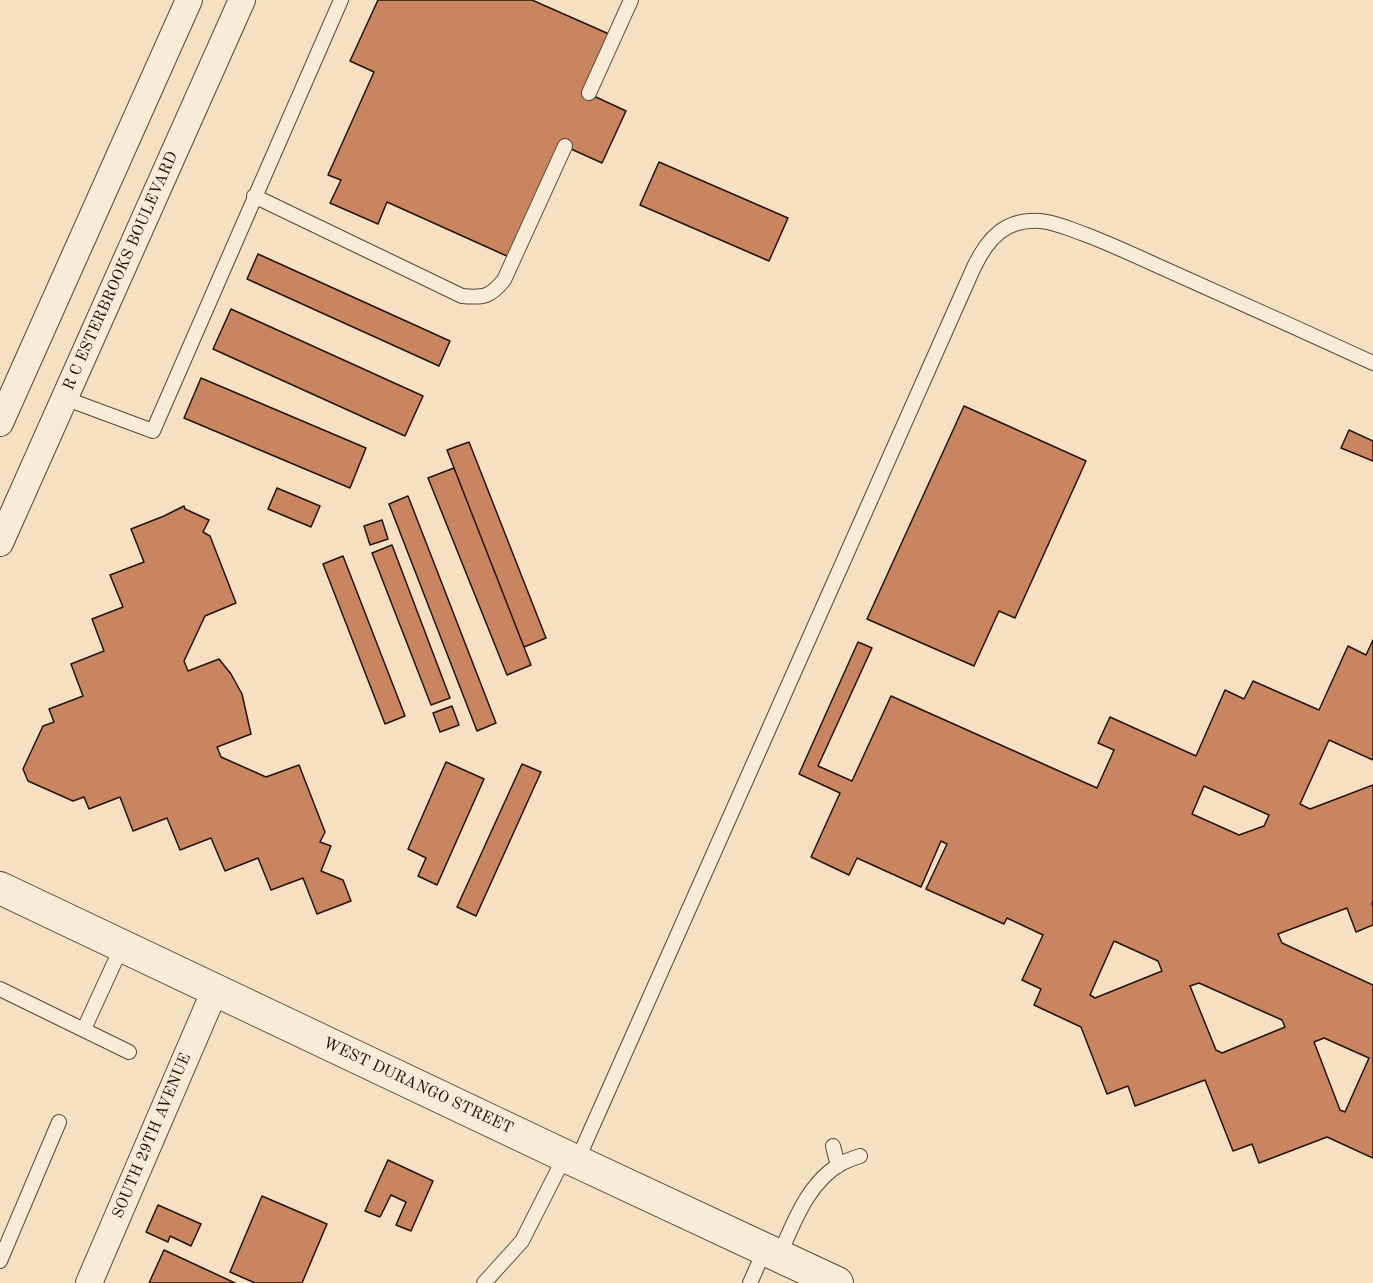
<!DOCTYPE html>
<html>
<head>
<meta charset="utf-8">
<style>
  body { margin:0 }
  canvas { display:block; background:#f5e1c2 }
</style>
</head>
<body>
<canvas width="1373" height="1283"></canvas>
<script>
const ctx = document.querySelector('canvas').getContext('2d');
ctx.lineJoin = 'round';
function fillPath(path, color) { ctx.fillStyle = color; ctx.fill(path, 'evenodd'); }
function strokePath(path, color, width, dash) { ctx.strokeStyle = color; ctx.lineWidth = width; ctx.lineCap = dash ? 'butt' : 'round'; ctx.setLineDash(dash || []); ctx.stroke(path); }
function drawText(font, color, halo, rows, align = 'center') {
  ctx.font = font + ' "Old Standard TT",serif'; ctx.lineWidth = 4.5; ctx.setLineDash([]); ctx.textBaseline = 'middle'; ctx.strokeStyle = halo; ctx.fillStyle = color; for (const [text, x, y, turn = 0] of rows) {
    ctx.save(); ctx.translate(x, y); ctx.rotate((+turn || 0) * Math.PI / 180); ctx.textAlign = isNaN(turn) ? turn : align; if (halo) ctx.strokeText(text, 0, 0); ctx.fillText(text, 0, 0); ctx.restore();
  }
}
const building = new Path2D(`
  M378,0H532L609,34L583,91L626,111L602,163L560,144L509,257L387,202L378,224L330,203L341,180L328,175L374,72L350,61Z
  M659,162L788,218L769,261L640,205Z
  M258,254L450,341L439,366L247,279Z
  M231,309L423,396L405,436L213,349Z
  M201,378L366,448L350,488L184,418Z
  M964,406L1086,461L1015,618L999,611L974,666L867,619Z
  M1349,430L1373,441V461L1341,448Z
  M469,442L546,638L524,647L447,450Z
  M454,468L531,665L507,675L428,478Z
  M277,488L320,506L311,527L268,509Z
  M408,496L496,723L477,731L389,504Z
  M184,506L185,509L209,520L203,532L210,536L236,603L205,616L184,661L188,671L219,659L231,674L242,694L251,734L217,747L221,757L266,777L299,765L325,832L320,842L331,846L321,871L343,880L351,901L317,914L303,878L271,890L258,858L225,871L211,838L180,850L167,818L133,831L120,797L89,809L84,797L73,801L28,781L23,769L43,726L54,722L49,709L83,696L71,664L104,651L92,619L123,607L110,575L144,562L131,529L164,516Z
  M382,520L388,539L370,545L364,526Z
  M392,545L450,698L431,705L372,553Z
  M343,556L405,716L385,724L323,564Z
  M1373,640V760L1329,740L1300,804L1310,809L1373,785V902L1372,903L1373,907V925L1356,932L1347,908L1278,934L1282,943L1373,985V1158L1327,1137L1259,1163L1252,1144L1233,1151L1205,1080L1135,1106L1128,1086L1107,1094L1081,1027L1034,1005L1041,989L1022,980L1043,935L1007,918L1004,924L926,889L947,844L941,841L921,887L857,858L849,875L811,857L840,793L799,774L858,642L872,648L818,766L852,781L891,696L1097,788L1114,750L1098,743L1110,717L1196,756L1225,690L1244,699L1253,681L1319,710L1348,646L1366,655ZM1204,786L1269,815L1264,826L1239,835L1192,814ZM1114,941L1158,961L1162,971L1095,998L1090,995ZM1199,983L1282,1020L1285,1027L1222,1053L1216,1050L1190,986ZM1324,1038L1369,1058L1345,1112L1340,1110L1314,1042Z
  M452,706L459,725L440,732L433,713Z
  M446,762L484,779L437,885L418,876L426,858L408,849Z
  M522,764L541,772L476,916L457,907Z
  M388,1160L433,1181L411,1231L396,1225L406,1202L391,1195L380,1217L365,1211Z
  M262,1196L327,1224L302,1283H255L230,1272Z
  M158,1205L201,1224L191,1246L170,1236L168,1242L146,1232Z
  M164,1250L235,1283H149Z`);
const service = new Path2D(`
  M589,93L631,0
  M254,196L462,296C484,298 490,297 504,280L565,146
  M64,398L153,431L341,0
  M0,989L129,1052
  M84,1029L122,946
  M833,1146L838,1166
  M577,1161L974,267C988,238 1005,219 1040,221C1055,222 1070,229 1084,234C1108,243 1132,254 1156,265C1228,297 1301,330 1373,363
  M779,1256C794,1222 808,1182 842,1163C848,1160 854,1158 860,1156
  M0,1261L59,1122
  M484,1283L522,1241L565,1156
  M750,1283L765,1249`);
const minor = new Path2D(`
  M0,423L189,0
  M0,543L242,0
  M89,1283L215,990`);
const tertiary = new Path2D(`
  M0,888L565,1156L837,1283`);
const streetNames = [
  ["R C ESTERBROOKS BOULEVARD",121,271,-66],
  ["WEST DURANGO STREET",418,1086,25],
  ["SOUTH 29TH AVENUE",152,1136,-67]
];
fillPath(building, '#c9855f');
strokePath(building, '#23130a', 1.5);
strokePath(service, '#584638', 16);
strokePath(minor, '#584638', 28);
strokePath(tertiary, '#584638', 34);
strokePath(service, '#f8ecd7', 14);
strokePath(minor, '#f8ecd7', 26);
strokePath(tertiary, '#f8ecd7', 32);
drawText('16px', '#23130a', '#f8ecd7', streetNames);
</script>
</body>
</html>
